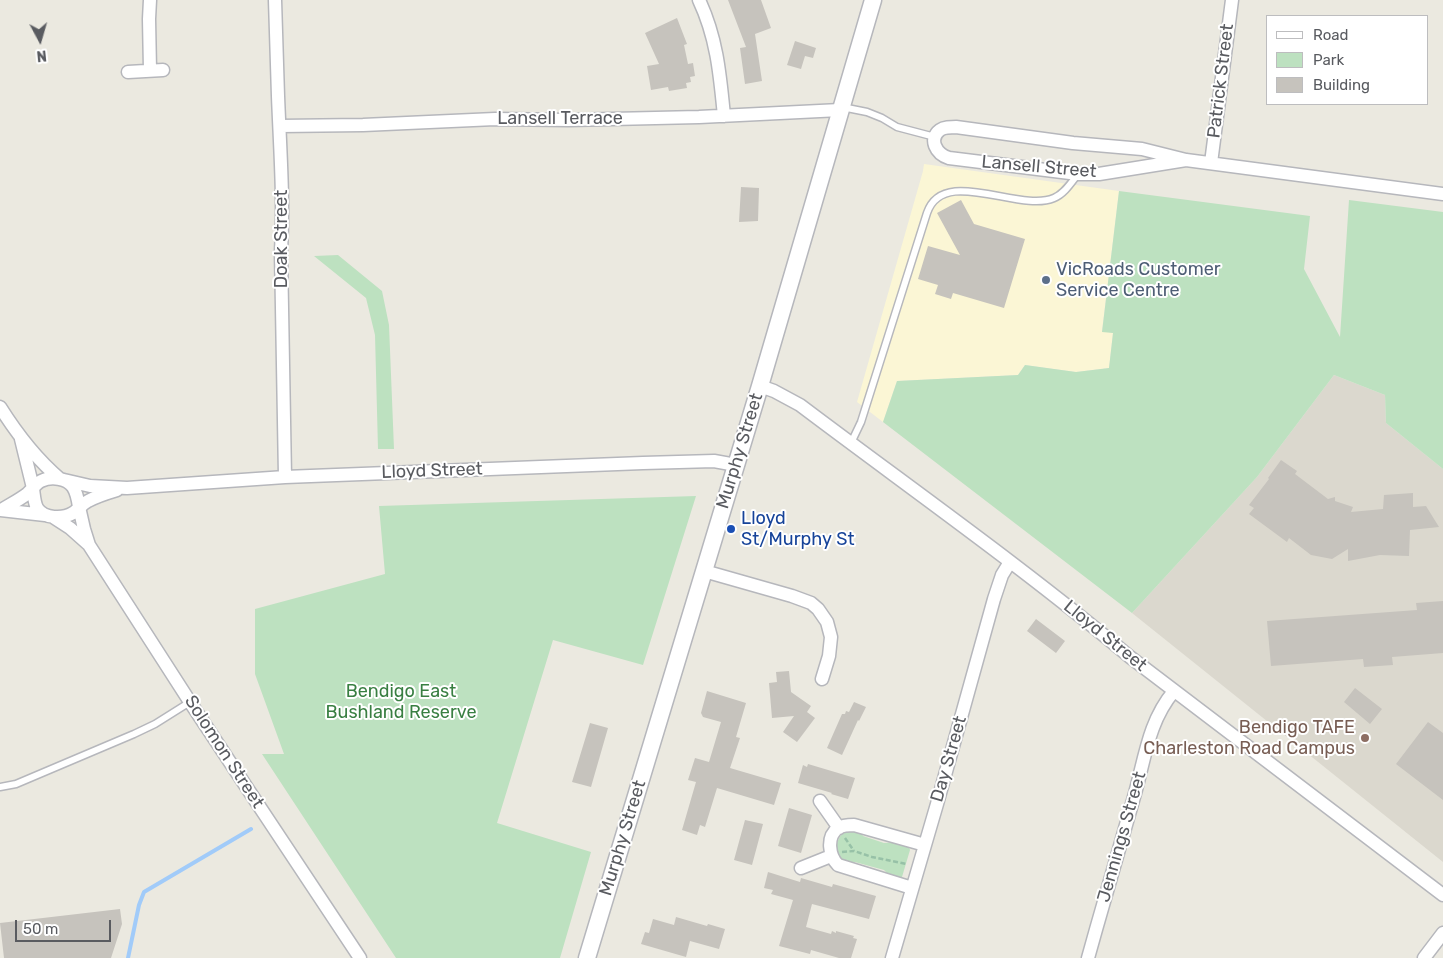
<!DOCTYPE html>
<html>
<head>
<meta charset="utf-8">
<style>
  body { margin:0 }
  #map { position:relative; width:1443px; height:958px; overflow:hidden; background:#ebe9e0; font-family:Rubik,sans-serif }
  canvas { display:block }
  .legend { position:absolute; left:1266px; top:15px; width:162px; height:90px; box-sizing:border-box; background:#fff; border:1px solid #bdbdbf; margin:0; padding:6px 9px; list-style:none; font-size:15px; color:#595b60 }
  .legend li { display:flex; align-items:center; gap:10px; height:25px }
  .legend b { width:25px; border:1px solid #bdbdbf }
  .north { position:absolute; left:15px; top:15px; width:50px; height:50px; -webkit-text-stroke:4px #fff; paint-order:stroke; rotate:174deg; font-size:14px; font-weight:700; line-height:20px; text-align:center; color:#595b60 }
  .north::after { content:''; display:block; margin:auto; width:18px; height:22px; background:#595b60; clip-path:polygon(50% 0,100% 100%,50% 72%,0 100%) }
  .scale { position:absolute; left:15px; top:920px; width:96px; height:22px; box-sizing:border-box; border:2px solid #595b60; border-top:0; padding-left:6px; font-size:15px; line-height:18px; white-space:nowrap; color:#595b60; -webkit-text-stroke:4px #fff; paint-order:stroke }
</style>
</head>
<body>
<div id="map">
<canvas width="1443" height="958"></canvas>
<ul class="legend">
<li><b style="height:6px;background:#fff"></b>Road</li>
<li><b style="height:14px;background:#bde1c0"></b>Park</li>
<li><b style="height:14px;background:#c6c3bd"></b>Building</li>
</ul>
<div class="north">N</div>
<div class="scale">50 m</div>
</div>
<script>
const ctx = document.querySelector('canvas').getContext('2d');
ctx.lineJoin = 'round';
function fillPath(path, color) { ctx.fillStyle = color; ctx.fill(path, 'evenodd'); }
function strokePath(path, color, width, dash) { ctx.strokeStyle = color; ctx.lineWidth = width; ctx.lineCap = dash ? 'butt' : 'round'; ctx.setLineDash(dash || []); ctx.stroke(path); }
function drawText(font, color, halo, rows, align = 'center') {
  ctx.font = font + ' Rubik,sans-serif'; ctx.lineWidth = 4; ctx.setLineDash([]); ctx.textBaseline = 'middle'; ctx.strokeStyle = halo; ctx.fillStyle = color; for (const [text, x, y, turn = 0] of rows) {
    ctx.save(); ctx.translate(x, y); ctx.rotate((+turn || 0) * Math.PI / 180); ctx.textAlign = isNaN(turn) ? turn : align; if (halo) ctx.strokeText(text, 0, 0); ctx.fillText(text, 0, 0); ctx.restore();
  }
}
const commercial = new Path2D(`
  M924,164L1119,191L1102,331L1113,333L1109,368L1076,372L1025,365L1018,375L897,381L883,422L857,402L923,171Z`);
const education = new Path2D(`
  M1334,375L1385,395L1386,423L1443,469V862L1132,613L1257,477Z`);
const green = new Path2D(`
  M1119,191L1310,216L1304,269L1340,337L1349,200L1443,212V469L1386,423L1385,395L1334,375L1257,477L1132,613L883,422L897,381L1018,375L1025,365L1076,372L1109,368L1113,333L1102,332Z
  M338,255L382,291L389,325L394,449H378L375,335L366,298L314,256Z
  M696,496L643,665L553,640L497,823L591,852L560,958H396L262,754H284L255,674V609L385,574L379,506Z
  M846,831H860L863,836L884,843L899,842L909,847L910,850L902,877L900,878H892L884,870L855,862L850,865L840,860L835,846L842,833Z`);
const stream = new Path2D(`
  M128,958L139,905L144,892L251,829`);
const building = new Path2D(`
  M728,0H761L771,28L755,34L762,81L745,84L740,48L746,47Z
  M677,18L687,44L684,45L688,64L693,63L695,76L690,77L691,82L686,83L687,88L669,91L668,87L651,90L647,66L659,64L645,33Z
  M795,41L816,48L813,58L805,56L801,69L787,65Z
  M741,187L759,188L758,221L739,222Z
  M961,200L974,224L1025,239L1004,308L953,293L951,299L935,294L938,285L918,279L928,246L960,255L937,213Z
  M1281,460L1297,471L1295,474L1328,499L1335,497V501L1353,507L1351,512L1383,509L1384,495L1413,493V507L1426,506L1439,527L1410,530L1409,556L1380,555L1348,561V549L1332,559L1311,555L1289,538L1287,542L1249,514L1254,508L1249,505L1269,479L1268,478Z
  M1443,601V653L1392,657L1393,665L1364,667L1363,659L1271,666L1267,621L1417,610L1416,603Z
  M1036,619L1065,641L1056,653L1027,631Z
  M789,671L791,692L811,706L807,712L815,718L797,742L783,732L794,716L772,718L769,683L777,682L776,672Z
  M1355,688L1382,709L1370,724L1344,702Z
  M707,691L746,703L736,737L740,738L730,768L781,783L774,805L717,788L705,827L700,825L697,835L682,830L696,782L688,780L695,758L709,762L721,722L703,717L701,713Z
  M854,702L866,707L859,721L858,720L842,755L827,748L842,714H845L846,711L849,712Z
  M1428,722L1443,733V800L1396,764Z
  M590,723L608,728L591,787L572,782Z
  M808,764L855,778L848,799L831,794L832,793L798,783L803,765L807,767Z
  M789,808L812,815L801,853L778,846Z
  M745,820L763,824L752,865L734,860Z
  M768,872L800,882L801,878L832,887L833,884L876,896L869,919L812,904L806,927L831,934L832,931L836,933V931L854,936L853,938L857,939L851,958H839L811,950L810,954L779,946L793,900L771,894L773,890L764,888Z
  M120,909L122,924L111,958H4L0,923Z
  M676,917L707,926L708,924L725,929L719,949L690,941L686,957L641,944L645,932L649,933L653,919L674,925Z`);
const path = new Path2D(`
  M845,838L854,851
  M842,852L854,851L872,857L907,864`);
const service = new Path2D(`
  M842,107L867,112L882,118L897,127L935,137
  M851,443L861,422L927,213C943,165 1019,213 1054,198C1064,194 1071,183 1078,174
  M0,787L16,784L134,734L155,724L190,702`);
const minor = new Path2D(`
  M150,0L149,19L150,70
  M275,0C276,32 277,64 278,96C280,148 284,200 281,252L285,477
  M699,0C717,38 720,75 724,116
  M128,72L163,70
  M280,126L363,125L495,119L568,120L699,117L840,110
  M1186,160L1099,174H1078L949,158C936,154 928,139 940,130C944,127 950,127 956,127L1073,143L1142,149L1186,160L1443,194
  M1211,163L1232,0
  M760,386L774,391L800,405C910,488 1024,568 1130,657L1443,895
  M0,407C17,434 35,458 60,479
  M21,439L33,488
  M64,480L90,486L127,488L285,477L643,463L714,461L736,465
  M33,489C34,495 34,502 37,508C44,519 63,519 73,513C79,509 82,504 88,501C97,496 107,493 117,490
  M79,507L84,529L89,545L190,702L360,958
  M3,509C11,504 19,500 27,494C32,490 35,484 41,481C51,476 67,478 73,487C77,493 78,500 79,507
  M0,510L45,515
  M53,517L70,528L88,544
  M704,571L792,596L811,603L818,609L827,622L831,637L829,656L822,679
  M820,801L839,828
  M801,868L831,856
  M912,888L838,865C829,856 826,837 838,828C843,825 849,825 854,825L925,845
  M892,958L937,804L994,599L1002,575L1010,562
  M1088,958C1103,904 1119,850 1134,797C1145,759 1148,722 1174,691
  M1424,958L1443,933`);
const tertiary = new Path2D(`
  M587,958L760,386L873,0`);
const markers = [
  [1046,280,5,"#5c6f8a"],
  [731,529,5,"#1a4fb4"],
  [1365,738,5,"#8d6e63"]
];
const streetNames = [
  ["Patrick Street",1221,81,-83],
  ["Lansell Terrace",560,119],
  ["Lansell Street",1039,167,5],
  ["Doak Street",282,239,-90],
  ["Murphy Street",740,451,-73],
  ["Lloyd Street",432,471,-2],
  ["Lloyd Street",1105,636,39],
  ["Solomon Street",224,752,57],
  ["Day Street",949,759,-74],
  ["Jennings Street",1122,837,-74],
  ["Murphy Street",623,838,-73]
];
const serviceNames = [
  ["VicRoads Customer",1056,270],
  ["Service Centre",1056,291]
];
const transitNames = [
  ["Lloyd",741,519],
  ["St/Murphy St",741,540]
];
const parkNames = [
  ["Bendigo East",401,692],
  ["Bushland Reserve",401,713]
];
const educationNames = [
  ["Bendigo TAFE",1355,728],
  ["Charleston Road Campus",1355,749]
];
fillPath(commercial, '#fbf6d5');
fillPath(education, '#dbd8ce');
fillPath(green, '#bde1c0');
strokePath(stream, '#a1cbf9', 4);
fillPath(building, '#c6c3bd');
strokePath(service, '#b6b7bc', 9);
strokePath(minor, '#b6b7bc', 15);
strokePath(tertiary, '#b6b7bc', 19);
strokePath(path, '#97c1a7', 2.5, [5, 2.5]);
strokePath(service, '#fff', 6);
strokePath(minor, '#fff', 12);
strokePath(tertiary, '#fff', 16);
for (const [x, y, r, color] of markers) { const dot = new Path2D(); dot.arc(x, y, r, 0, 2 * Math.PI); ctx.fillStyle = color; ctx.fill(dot); strokePath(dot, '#fff', 2); }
drawText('18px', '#595b60', '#fff', streetNames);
drawText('18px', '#4e5e75', '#fff', serviceNames, 'left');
drawText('18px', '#164399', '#fff', transitNames, 'left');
drawText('18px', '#397f42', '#fff', parkNames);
drawText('18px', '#785e54', '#fff', educationNames, 'right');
</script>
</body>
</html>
